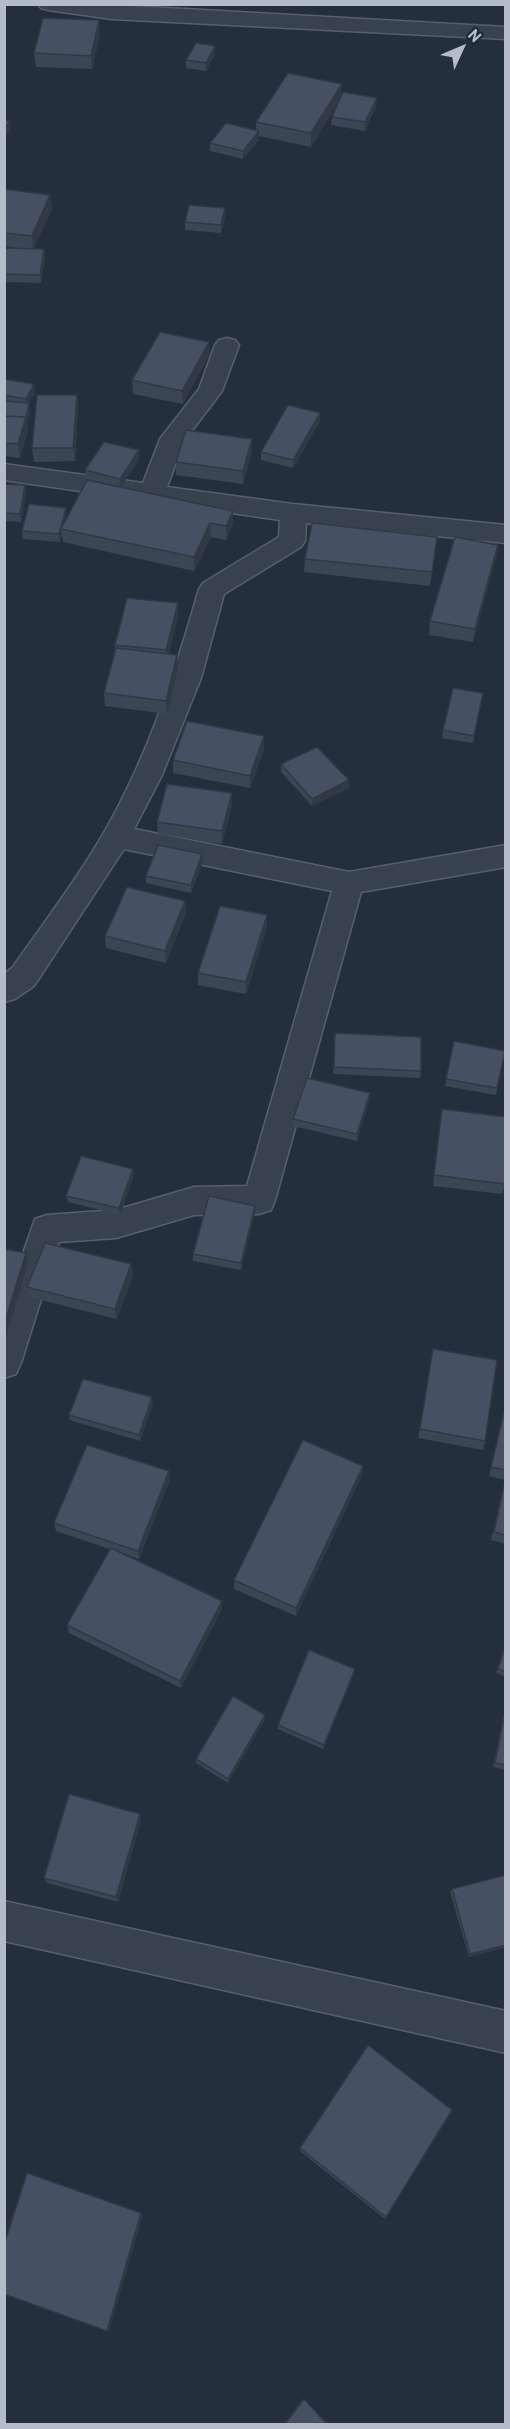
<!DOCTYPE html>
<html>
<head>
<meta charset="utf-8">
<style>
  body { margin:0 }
  #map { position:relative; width:510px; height:2429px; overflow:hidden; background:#242f3e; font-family:Barlow,sans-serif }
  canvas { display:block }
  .frame { position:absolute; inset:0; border:6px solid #b4bcc9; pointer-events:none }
  .north { position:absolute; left:432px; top:18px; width:60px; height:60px; -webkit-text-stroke:4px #1d2633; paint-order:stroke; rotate:46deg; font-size:16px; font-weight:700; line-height:24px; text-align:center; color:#b4bcc9 }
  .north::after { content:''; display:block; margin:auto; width:21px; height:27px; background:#b4bcc9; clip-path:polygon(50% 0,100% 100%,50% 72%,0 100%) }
</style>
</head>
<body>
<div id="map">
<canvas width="510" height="2429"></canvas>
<div class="frame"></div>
<div class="north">N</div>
</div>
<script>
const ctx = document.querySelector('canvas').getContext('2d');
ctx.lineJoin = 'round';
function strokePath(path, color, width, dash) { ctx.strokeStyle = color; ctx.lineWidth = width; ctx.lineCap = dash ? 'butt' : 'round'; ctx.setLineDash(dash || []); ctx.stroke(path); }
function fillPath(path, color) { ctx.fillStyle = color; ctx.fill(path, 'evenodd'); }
const minor = new Path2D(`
  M38,4H95L506,27V39L112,19L48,10L41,8Z
  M227,338L235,340L239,345L222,391L184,441L167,487L293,504L506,525V543L306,523L305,541L301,547L224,594L201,678L162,775L134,829L349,872L506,845V867L361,892L275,1200L271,1210L259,1214L194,1215L116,1238L59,1242L21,1363L16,1374L4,1378V1308L35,1219L47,1215L116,1210L194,1187L247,1186L332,891L124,849L34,986L15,999L4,1002V974L12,968C39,930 68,891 93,851C143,771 173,680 199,589L203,583L279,537L280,520L4,480V464L143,483L160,439L199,389L215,345L219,340Z
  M4,1901L506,2011V2053L4,1941Z`);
const wall = new Path2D(`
  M100,34L92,69L36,67L34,53Z
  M215,46V54L206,71L186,68V60Z
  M341,96L376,106L365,131L331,125L332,117L337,104L311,147L259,136V140L243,159L210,151V143L256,131V122Z
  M4,189L50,195L52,209L34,248L44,249L45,257L41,283L4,282V248H18L4,246Z
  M225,208V217L221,233L185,230V222Z
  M209,342V355L183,404L133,394L132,380Z
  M4,379L35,392L29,403L30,411L27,424L28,431L20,458L4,456Z
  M77,395L78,408L75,461L34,462L32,448Z
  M320,421L293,468L261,460V452Z
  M252,439V452L243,484L176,475V462Z
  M139,459L121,487L233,511V524L226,540L211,537L194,571L63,542L62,535L60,542L23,539L22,531L66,508V516L65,522L119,487L86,478L85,470Z
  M4,484L25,485L26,493L21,522L4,521Z
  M437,537L430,586L304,572L305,559Z
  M498,545L496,558L473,642L429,635L430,621Z
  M178,603V616L169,654L177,655L178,668L167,714L105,706L104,693L115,649V645Z
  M483,693L473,743L442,738L443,730Z
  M264,736V749L250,788L173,773V760Z
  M281,764L349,780V788L312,806L281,772Z
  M232,793V806L222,844L158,834L157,822Z
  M203,861L191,893L146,883V876Z
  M185,901L186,913L166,963L106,948L105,936Z
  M267,915V927L246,994L198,985V973Z
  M335,1033L421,1071L420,1078L333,1074Z
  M454,1041L505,1051L496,1095L445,1086Z
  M369,1100L357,1141L293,1126V1119Z
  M440,1120L505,1184L502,1194L433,1186Z
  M133,1169L134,1175L120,1215L68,1202L66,1196Z
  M255,1212L241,1270L193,1261V1254Z
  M131,1264L133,1275L117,1319L29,1297L27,1287Z
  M433,1349L485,1441L483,1450L418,1438Z
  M153,1403L140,1441L70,1420L69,1415Z
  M506,1403V1480L489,1476Z
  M363,1466L362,1475L296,1616L234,1589V1580Z
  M169,1471L170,1480L139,1559L119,1552L222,1601V1609L181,1688L69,1633L67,1625L110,1549L56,1531L54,1523Z
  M505,1481L506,1544L491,1540Z
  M506,1644V1677L496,1673Z
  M354,1674L323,1749L278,1729V1725Z
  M506,1704V1770L493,1767Z
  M265,1715V1719L228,1783L196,1763V1759Z
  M141,1820L118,1902L47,1883L44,1878Z
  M452,1889L506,1947L469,1957L450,1892Z
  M300,2148L386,2217L385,2219L300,2151Z
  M303,2399L327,2424H284Z`);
const shadedWall = new Path2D(`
  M99,20L100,34L92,69L91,56Z
  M215,46V54L206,71V63Z
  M342,84L341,98L311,147V133Z
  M377,98L376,106L365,131V122Z
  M10,122L11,130L4,137V128Z
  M259,131V140L243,159V151Z
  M50,195L52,209L33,250L32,236Z
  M225,208V217L221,233V225Z
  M44,249L45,257L41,283L40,275Z
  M209,342V355L183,404L182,391Z
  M34,384L35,392L27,407L26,399Z
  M77,395L78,408L75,461L73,448Z
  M29,403L30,411L27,424L28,431L20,458L18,444Z
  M320,413V421L293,468V460Z
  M252,439V452L243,484V471Z
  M139,450V459L121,487L120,479Z
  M25,485L26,493L21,522L20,514Z
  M66,508V516L63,529H61L62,535L60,542L59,534Z
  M233,511V524L226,540V526Z
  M210,523L211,537L194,571V557Z
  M437,537L436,550L430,586Z
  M498,545L496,558L473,642L475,629Z
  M178,603V616L167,663L166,650Z
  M177,655L178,668L167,714L166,701Z
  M264,736V749L250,788V776Z
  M349,780V788L312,806V799Z
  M232,793V806L222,844V831Z
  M202,854L203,861L191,893V885Z
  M185,901L186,913L166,963L165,951Z
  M267,915V927L246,994V982Z
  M370,1093L369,1100L357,1141V1134Z
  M133,1169L134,1175L120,1215L119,1208Z
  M255,1206V1212L241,1270V1263Z
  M26,1253L28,1264L4,1343V1325Z
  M131,1264L133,1275L117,1319L115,1309Z
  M152,1397L153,1403L140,1441L139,1435Z
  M363,1466L362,1475L296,1616V1608Z
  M169,1471L170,1480L139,1559L138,1551Z
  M222,1601V1609L181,1688L180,1681Z
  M355,1669L354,1674L323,1749L324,1745Z
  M265,1715V1719L228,1783V1779Z
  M140,1814L141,1820L118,1902L116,1897Z
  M506,1945V1947L469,1957L470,1954Z
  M141,2213L143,2215L109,2331H107Z`);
const building = new Path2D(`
  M43,18L99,20L91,56L34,53Z
  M196,43L215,46L206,63L186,60Z
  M288,73L342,84L311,133L256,122Z
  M343,92L377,98L365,122L332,117Z
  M4,120L10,122L4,128Z
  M226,123L259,131L243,151L210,143Z
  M4,189L50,195L32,236L4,233Z
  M189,205L225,208L221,225L185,222Z
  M4,248L44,249L40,275L4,274Z
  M160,332L209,342L182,391L132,380Z
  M4,379L34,384L26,399L4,395Z
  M37,395H77L73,448H32Z
  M4,401L29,403L26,417L4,416Z
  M288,405L320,413L293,460L261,452Z
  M4,416L26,417L18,444L4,443Z
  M186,430L252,439L243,471L176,462Z
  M104,442L139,450L120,479L85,470Z
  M87,480L233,511L226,526L210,523L194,557L61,529Z
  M4,484L25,485L20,514L4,513Z
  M29,504L66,508L59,534L22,531Z
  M312,523L437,537L432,572L305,559Z
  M455,537L498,545L475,629L430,621Z
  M127,598L178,603L166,650L115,645Z
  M116,648L177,655L166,701L104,693Z
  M453,688L483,693L474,736L443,730Z
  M187,721L264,736L250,776L173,760Z
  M317,747L349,780L312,799L281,764Z
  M167,784L232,793L222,831L157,822Z
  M158,845L202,854L191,885L146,876Z
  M127,887L185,901L165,951L105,936Z
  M220,906L267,915L246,982L198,973Z
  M335,1033L421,1037V1071L334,1067Z
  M454,1041L505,1051L497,1088L446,1079Z
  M307,1078L370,1093L357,1134L293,1119Z
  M442,1109L506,1117V1175L505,1184L434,1175Z
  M81,1156L133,1169L119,1208L66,1196Z
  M209,1196L255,1206L241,1263L193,1254Z
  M45,1243L131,1264L115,1309L27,1287Z
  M4,1249L26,1253L4,1325Z
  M433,1349L497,1360L485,1441L420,1429Z
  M83,1379L152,1397L139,1435L69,1415Z
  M506,1404V1470L491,1467Z
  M303,1440L363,1466L296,1608L234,1580Z
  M87,1445L169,1471L138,1551L54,1523Z
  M505,1481H506V1535L494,1532Z
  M111,1548L222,1601L180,1681L67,1625Z
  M506,1644V1672L498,1669Z
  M309,1650L355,1669L324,1745L278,1725Z
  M233,1696L265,1715L228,1779L196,1759Z
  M506,1707V1765L495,1763Z
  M69,1794L140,1814L116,1897L44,1878Z
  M506,1875V1945L470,1954L452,1889Z
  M368,2045L452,2110L386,2217L300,2148Z
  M27,2173L141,2213L107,2331L4,2294V2245Z
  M304,2399L327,2424H285Z`);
strokePath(minor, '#565f6c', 3);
fillPath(minor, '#38414e');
fillPath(wall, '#3b4654');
fillPath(shadedWall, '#303945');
fillPath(building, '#455162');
strokePath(building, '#303945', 1.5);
</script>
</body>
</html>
